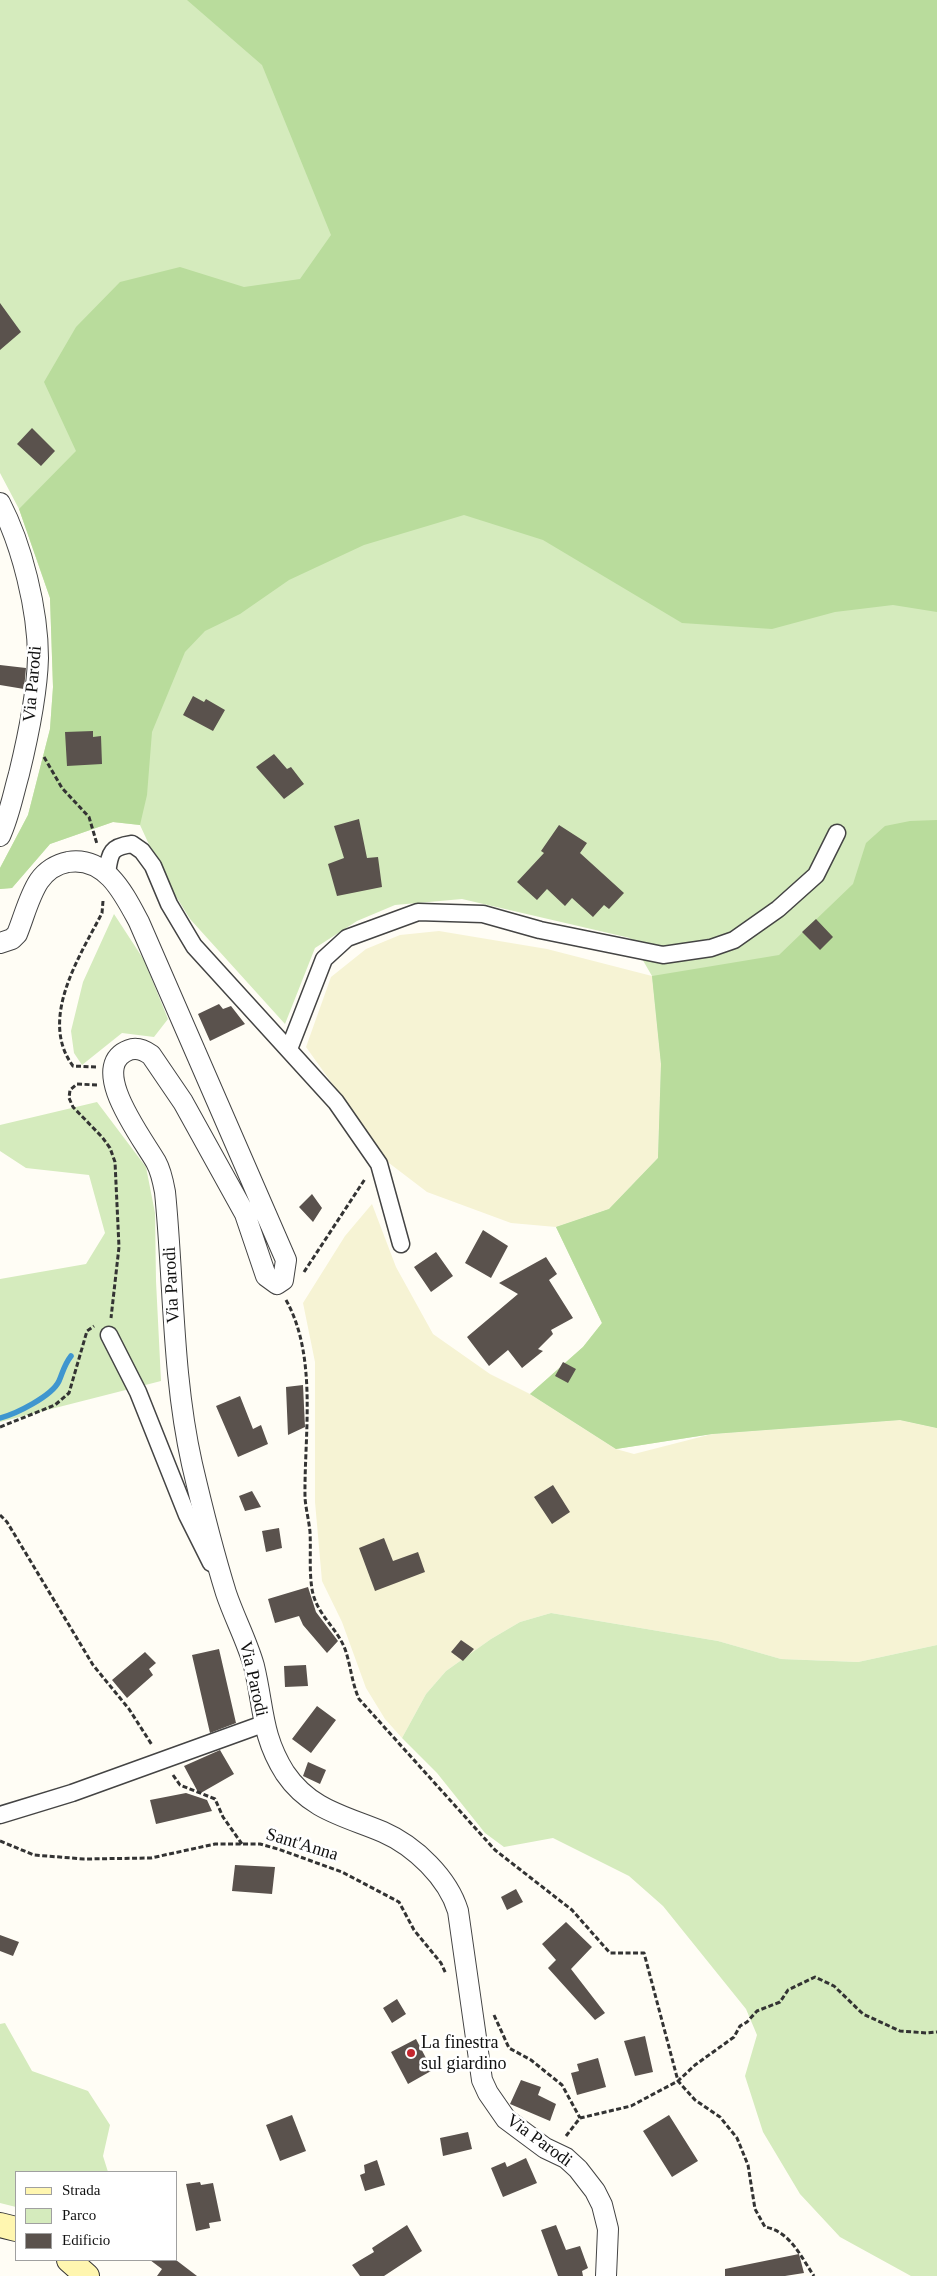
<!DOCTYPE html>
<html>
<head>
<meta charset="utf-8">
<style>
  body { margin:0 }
  #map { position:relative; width:937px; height:2276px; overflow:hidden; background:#fffdf5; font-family:Georgia,serif }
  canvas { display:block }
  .legend { position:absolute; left:15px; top:2171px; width:162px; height:90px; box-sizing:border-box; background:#fff; border:1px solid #a0a0a0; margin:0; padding:6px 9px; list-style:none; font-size:15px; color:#111 }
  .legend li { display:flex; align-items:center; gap:10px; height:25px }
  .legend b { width:25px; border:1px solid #a0a0a0 }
</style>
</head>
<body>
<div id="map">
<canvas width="937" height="2276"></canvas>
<ul class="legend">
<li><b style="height:6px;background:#fff6b0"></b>Strada</li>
<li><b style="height:14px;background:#d5ebbd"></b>Parco</li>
<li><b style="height:14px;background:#5a524d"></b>Edificio</li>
</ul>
</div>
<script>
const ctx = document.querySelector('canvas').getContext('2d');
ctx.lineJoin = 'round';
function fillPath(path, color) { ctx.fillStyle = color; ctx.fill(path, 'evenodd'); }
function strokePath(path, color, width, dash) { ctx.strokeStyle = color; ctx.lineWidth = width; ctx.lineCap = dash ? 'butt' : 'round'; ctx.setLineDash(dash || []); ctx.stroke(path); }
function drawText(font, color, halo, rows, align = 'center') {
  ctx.font = font + ' Georgia,serif'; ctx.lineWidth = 5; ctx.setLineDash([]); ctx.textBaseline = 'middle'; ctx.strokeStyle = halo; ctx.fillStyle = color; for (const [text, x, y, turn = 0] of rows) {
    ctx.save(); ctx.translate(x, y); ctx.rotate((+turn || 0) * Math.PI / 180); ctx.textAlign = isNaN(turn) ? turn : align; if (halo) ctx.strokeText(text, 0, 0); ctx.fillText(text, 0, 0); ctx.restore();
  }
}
const farmland = new Path2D(`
  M439,931L547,949L652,976L661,1064L658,1158L609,1209L556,1227L511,1223L427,1192L389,1163L306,1047L331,977L366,949L400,935Z
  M372,1204L396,1267L433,1334L490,1374L530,1394L616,1449L634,1454L712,1434L900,1420L937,1428V1645L858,1662L781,1659L718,1641L551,1613L520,1622L491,1639L446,1671L426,1694L402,1738L385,1719L366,1688L342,1622L322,1581L315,1502V1362L303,1303L345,1236Z`);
const green = new Path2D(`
  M0,0H937V1428L900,1420L712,1434L616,1449L530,1394L583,1347L602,1323L556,1227L609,1209L658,1158L661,1064L652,976L630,938L462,899L395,905L357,921L315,948L285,1024L190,919L164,877L140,825L113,822L50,844L12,888L0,889V868L28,815L50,729L53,687L50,598L19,509L0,473Z
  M114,914L144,960L168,1019L154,1037L122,1033L82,1065L74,1053L71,1031L83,982Z
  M97,1102L146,1167L155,1213L156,1281L161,1381L0,1422V1279L86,1264L105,1233L89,1175L26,1168L0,1151V1125Z
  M551,1613L718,1641L781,1659L858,1662L937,1645V2276H911L840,2237L800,2194L763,2132L745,2076L757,2035L746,2009L663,1906L629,1876L553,1838L504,1847L485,1833L437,1773L402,1738L426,1694L446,1671L491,1639L520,1622Z
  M5,2023L32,2071L88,2091L110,2125L103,2156L108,2172H16V2207L0,2203V2024Z`);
const forest = new Path2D(`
  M187,0H937V612L893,605L835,612L772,629L682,623L543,540L464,515L364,545L289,580L240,614L205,631L185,652L152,732L147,795L140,825L113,822L50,844L12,888L0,889V868L28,815L50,729L53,687L50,598L19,509L76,451L44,382L76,327L120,282L180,267L244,287L300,279L331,235L262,65Z
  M937,820V1428L900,1420L712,1434L616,1449L530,1394L583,1347L602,1323L556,1227L609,1209L658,1158L661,1064L652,976L779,955L853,884L866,843L885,826L910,821Z`);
const stream = new Path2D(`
  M0,1418C16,1414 52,1396 59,1381C63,1372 64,1365 71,1356`);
const building = new Path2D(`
  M0,303L21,332L0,350Z
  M32,428L55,451L41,466L17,444Z
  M0,665L26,668L24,689L0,685Z
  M193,696L204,702L206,699L225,710L213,731L183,715Z
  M93,731V737L101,736L102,764L67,766L65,732Z
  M274,754L287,769L291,767L304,784L284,799L256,767Z
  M359,819L367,858L378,857L382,887L337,896L328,864L344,858L334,826Z
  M559,825L587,843L580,853L624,893L609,909L604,905L593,917L572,898L565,906L547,889L537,900L517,882L544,853L541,851Z
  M816,919L833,937L820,950L802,932Z
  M219,1004L223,1009L231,1006L245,1024L210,1041L198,1014Z
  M312,1194L322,1208L313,1222L299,1207Z
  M483,1230L508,1246L491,1278L465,1263Z
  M436,1252L453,1276L431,1292L414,1267Z
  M546,1257L557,1274L549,1280L573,1318L551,1330L553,1334L538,1349L543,1351L522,1368L508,1350L489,1366L467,1337L518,1294L499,1283Z
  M563,1362L576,1369L568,1383L555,1376Z
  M303,1385L305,1427L288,1435L286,1387Z
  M240,1396L253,1429L261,1425L268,1444L238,1457L216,1406Z
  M553,1485L570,1512L552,1524L534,1497Z
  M252,1491L261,1507L245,1511L239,1496Z
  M279,1528L282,1548L266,1552L262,1531Z
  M384,1538L393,1561L418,1552L425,1572L375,1591L359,1548Z
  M308,1587L316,1612L338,1641L327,1653L303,1625L299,1616L275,1623L268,1599Z
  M461,1640L474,1649L463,1661L451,1652Z
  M219,1649L236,1723L210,1733L192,1655Z
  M145,1652L156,1663L149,1669L153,1675L127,1698L112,1680Z
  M306,1665L308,1686L285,1687L284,1666Z
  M317,1706L336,1720L311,1753L292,1739Z
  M220,1750L234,1774L199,1794L184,1766Z
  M308,1762L326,1770L320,1784L303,1776Z
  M186,1793L207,1800L212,1811L156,1824L150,1800Z
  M235,1865L275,1867L272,1894L232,1891Z
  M516,1889L523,1902L507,1910L501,1897Z
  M566,1922L592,1947L571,1969L605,2013L595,2020L548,1968L556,1960L542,1944Z
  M0,1935L19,1942L13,1956L0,1951Z
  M397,1999L406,2014L392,2023L383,2008Z
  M645,2036L653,2072L635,2076L624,2041Z
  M416,2039L427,2060L424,2062L431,2071L408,2084L391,2052Z
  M598,2058L606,2087L577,2095L571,2073L579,2071L577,2064Z
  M521,2080L541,2087L538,2095L556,2104L550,2121L510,2104Z
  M292,2115L306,2151L280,2161L266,2125Z
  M669,2115L698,2161L672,2177L643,2131Z
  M468,2132L472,2149L443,2156L440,2138Z
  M526,2158L537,2183L503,2197L491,2168L505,2162L507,2167Z
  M377,2160L385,2185L365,2191L360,2175L365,2173L364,2165Z
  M200,2182L201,2185L213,2183L221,2221L209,2223L210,2228L196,2231L186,2184Z
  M407,2225L422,2251L384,2276H360L352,2265L374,2252L372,2248Z
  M556,2225L566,2250L580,2246L588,2268L582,2271L583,2276H558L541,2230Z
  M799,2254L804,2273L785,2276H725V2269Z
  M150,2260H176L197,2276H157L162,2269Z`);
const path = new Path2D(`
  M44,757L62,788L89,817L97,844
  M96,1067L73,1066C38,1019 80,956 102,913L103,901
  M97,1085L77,1084L70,1090L69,1098L73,1107L102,1137L110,1148L115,1162L119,1247L111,1318
  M304,1272L365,1179
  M286,1300C318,1357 304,1436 305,1498C306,1510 309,1521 310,1532C311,1551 309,1570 312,1589C316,1615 339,1629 346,1652C351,1668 352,1683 359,1699L495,1850L572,1910L610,1953H644L678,2081L695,2100L720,2117L737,2138L748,2165L755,2209L765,2227C790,2231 801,2257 814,2276
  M0,1427L55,1405L69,1393L87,1331L94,1326
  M0,1515L7,1522L93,1665L129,1709L152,1745
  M173,1775L180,1785L215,1799L223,1817L242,1844
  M0,1841L34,1855L84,1859L151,1858L215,1844H260L278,1849L342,1872L399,1902L414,1930L441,1963L446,1974
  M494,2015L509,2048L531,2060L562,2085L580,2118
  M566,2136L580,2118L631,2106L678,2081L695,2065L734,2037L740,2026L747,2022L757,2011L780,2002L788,1990L815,1977L834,1986L863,2014L900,2031L927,2033L937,2032`);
const minor = new Path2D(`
  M107,873C110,853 110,847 132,844L142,851L153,866L169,904L194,946L336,1102L379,1164L401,1244
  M289,1049L324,959L347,938L418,912L483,914L540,930L663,955L711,948L734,940L778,909L816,875L837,833
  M109,1335L138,1392L187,1515L211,1563
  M0,1815L72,1793L263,1724`);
const tertiary = new Path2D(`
  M0,503C22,545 38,610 38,658C37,696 28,737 19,774C13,795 9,817 0,836
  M0,943L12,939L17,934C24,917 29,896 39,881C46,871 57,864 68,862C106,856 124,894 139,922L286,1260L283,1280L277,1284L266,1276L245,1214L183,1102L151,1055C144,1050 137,1047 129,1050C86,1066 143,1139 156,1162C161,1171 163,1181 165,1192C174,1282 172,1375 192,1464C202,1507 213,1551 226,1593C234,1617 247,1641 254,1666C264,1707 261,1735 285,1773C310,1810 345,1816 383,1832C415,1846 448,1878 458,1911L482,2080L488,2093L506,2119L545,2148L566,2158L578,2169L595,2191L602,2205L608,2229L606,2276`);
const secondary = new Path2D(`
  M0,2225L16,2229
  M69,2260L87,2276`);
const markers = [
  [411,2053,5,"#c4262e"]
];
const streetNames = [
  ["Via Parodi",33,684,-85],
  ["Via Parodi",172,1285,-93],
  ["Via Parodi",253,1679,77],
  ["Sant'Anna",302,1845,17],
  ["Via Parodi",539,2141,36]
];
const poiNames = [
  ["La finestra",421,2043],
  ["sul giardino",421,2064]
];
fillPath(farmland, '#f6f3d4');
fillPath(green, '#d5ebbd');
fillPath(forest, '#b9dc9c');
strokePath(stream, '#3f96cf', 5.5);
fillPath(building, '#5a524d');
strokePath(minor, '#444', 19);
strokePath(tertiary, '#444', 22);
strokePath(secondary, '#333', 26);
strokePath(path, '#333', 3, [5, 2.5]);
strokePath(minor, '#fff', 16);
strokePath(tertiary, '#fff', 20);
strokePath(secondary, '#fff6b0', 24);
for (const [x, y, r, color] of markers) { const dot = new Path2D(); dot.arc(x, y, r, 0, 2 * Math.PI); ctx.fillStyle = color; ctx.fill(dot); strokePath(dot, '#fff', 2); }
drawText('18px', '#111', '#fff', streetNames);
drawText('18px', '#111', '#fff', poiNames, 'left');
</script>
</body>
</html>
